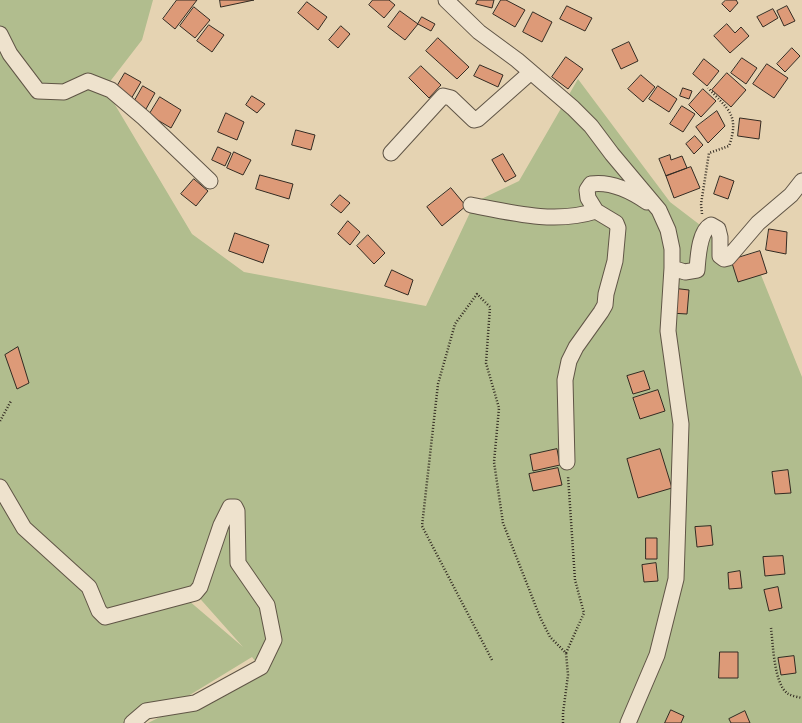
<!DOCTYPE html>
<html>
<head>
<meta charset="utf-8">
<style>
  body { margin:0 }
  canvas { display:block; background:#e5d3b2 }
</style>
</head>
<body>
<canvas width="802" height="723"></canvas>
<script>
const ctx = document.querySelector('canvas').getContext('2d');
ctx.lineJoin = 'round';
function fillPath(path, color) { ctx.fillStyle = color; ctx.fill(path, 'evenodd'); }
function strokePath(path, color, width, dash) { ctx.strokeStyle = color; ctx.lineWidth = width; ctx.lineCap = dash ? 'butt' : 'round'; ctx.setLineDash(dash || []); ctx.stroke(path); }
const green = new Path2D(`
  M0,0H153L142,40L105,88L192,234L244,272L426,306L475,202L519,181L578,79L670,202L759,270L802,377V723H148L260,667L252,657L144,723H0ZM195,593L243,647L188,600L99,626Z`);
const building = new Path2D(`
  M177,0H197L175,29L163,19Z
  M220,0H254L221,7Z
  M373,0H389L395,5L384,18L369,5Z
  M478,0H494L492,8L476,4Z
  M501,0H506L525,10L515,27L493,14Z
  M726,0H736L738,3L730,12L722,4Z
  M307,2L327,17L318,30L298,13Z
  M567,6L592,18L585,31L560,19Z
  M787,6L795,21L784,26L777,11Z
  M194,7L210,20L195,38L180,26Z
  M773,9L778,18L763,27L757,17Z
  M400,11L418,24L405,40L388,27Z
  M533,12L552,22L542,42L523,32Z
  M422,17L435,24L431,31L418,24Z
  M727,24L735,33L741,27L749,36L730,53L714,36Z
  M209,25L224,35L212,52L197,41Z
  M341,26L350,34L338,48L329,40Z
  M438,38L469,67L457,79L426,51Z
  M629,42L638,61L621,69L612,50Z
  M792,48L800,56L785,72L777,64Z
  M566,57L583,69L568,89L552,77Z
  M742,58L757,68L746,84L731,73Z
  M704,59L719,71L707,86L693,74Z
  M767,64L788,78L774,98L753,84Z
  M480,65L503,75L498,87L474,76Z
  M421,66L441,85L429,98L409,78Z
  M125,73L141,82L131,99L115,90Z
  M727,73L746,90L731,107L712,90Z
  M641,75L655,87L643,102L628,89Z
  M143,86L155,93L146,109L134,102Z
  M658,86L677,99L669,112L649,99Z
  M683,88L692,91L689,99L680,96Z
  M703,89L716,101L701,117L689,105Z
  M252,96L265,104L257,113L246,105Z
  M160,97L181,110L171,128L149,115Z
  M682,106L695,114L683,132L670,124Z
  M717,111L725,126L708,143L696,127Z
  M226,113L244,122L237,140L218,132Z
  M740,118L761,121L759,139L738,136Z
  M296,130L315,135L311,150L292,145Z
  M695,136L703,145L694,154L686,144Z
  M218,147L231,153L225,166L212,160Z
  M234,152L251,160L243,175L227,168Z
  M503,154L516,176L505,182L492,160Z
  M670,155L671,160L682,156L687,168L666,176L659,159Z
  M691,167L700,188L674,198L666,176Z
  M260,175L293,184L289,199L256,189Z
  M720,176L734,181L728,199L714,194Z
  M194,179L208,191L196,206L181,194Z
  M451,188L466,206L442,226L427,207Z
  M340,195L350,203L341,213L331,205Z
  M348,221L360,232L350,245L338,234Z
  M769,229L787,232L786,254L766,250Z
  M235,233L269,245L263,263L229,251Z
  M368,235L385,253L374,264L357,246Z
  M760,251L767,273L738,282L731,260Z
  M392,270L413,280L408,295L385,286Z
  M672,288L689,290L687,314L670,313Z
  M18,347L29,383L17,389L5,355Z
  M644,371L650,389L633,394L627,376Z
  M658,390L665,411L640,419L633,398Z
  M557,449L560,465L533,471L530,455Z
  M660,449L672,488L638,498L627,459Z
  M558,468L562,485L533,491L529,474Z
  M788,470L791,493L775,494L772,472Z
  M711,526L713,545L697,547L695,527Z
  M646,538H657V559H646Z
  M783,556L785,574L765,576L763,557Z
  M656,563L658,581L644,582L642,565Z
  M740,571L742,588L729,589L728,573Z
  M778,587L782,608L769,611L764,590Z
  M720,652H738V678H719Z
  M794,656L796,673L781,675L778,658Z
  M671,710L684,716L681,723H665Z
  M745,711L750,723H731L729,719Z`);
const path = new Path2D(`
  M702,214L701,204L709,153L729,146C740,115 728,109 708,88
  M0,421L11,401
  M771,628C773,644 774,683 787,693C791,696 798,697 802,698
  M492,660L422,526L438,384L455,324L477,294L490,307L486,363L499,408L494,462L503,523L540,617L550,637L566,653L584,613L575,580L568,476
  M563,723V713L568,675L566,653`);
const minor = new Path2D(`
  M446,0L479,32L517,60L573,108L591,126L612,154L659,210L668,230L672,249V268L668,331L681,424L676,579L657,655L628,723
  M0,34L10,54L38,91L64,92L88,81L111,90L144,118L210,181
  M391,153L443,96L451,98L474,120L478,119L531,72
  M471,205C512,213 555,224 596,211
  M672,268L685,272L697,270C698,258 699,231 711,225L718,229L720,237V256L724,259L728,258L758,223L791,195L802,181
  M567,462L565,380L569,361L576,347L601,312L605,305L606,294L615,261L618,228L616,223L596,211L588,198L587,190L591,184C611,181 631,191 647,202
  M0,487L24,528L89,587L99,611L105,617L195,593L200,587L221,525L230,507H235L237,511L238,563L267,605L274,640L261,667L195,703L146,711L132,723`);
fillPath(green, '#b1bd8e');
fillPath(building, '#dd9a78');
strokePath(building, '#332b22', 1);
strokePath(minor, '#605546', 17);
strokePath(path, '#332b22', 2.5, [1, 2]);
strokePath(minor, '#eee2cd', 15);
</script>
</body>
</html>
